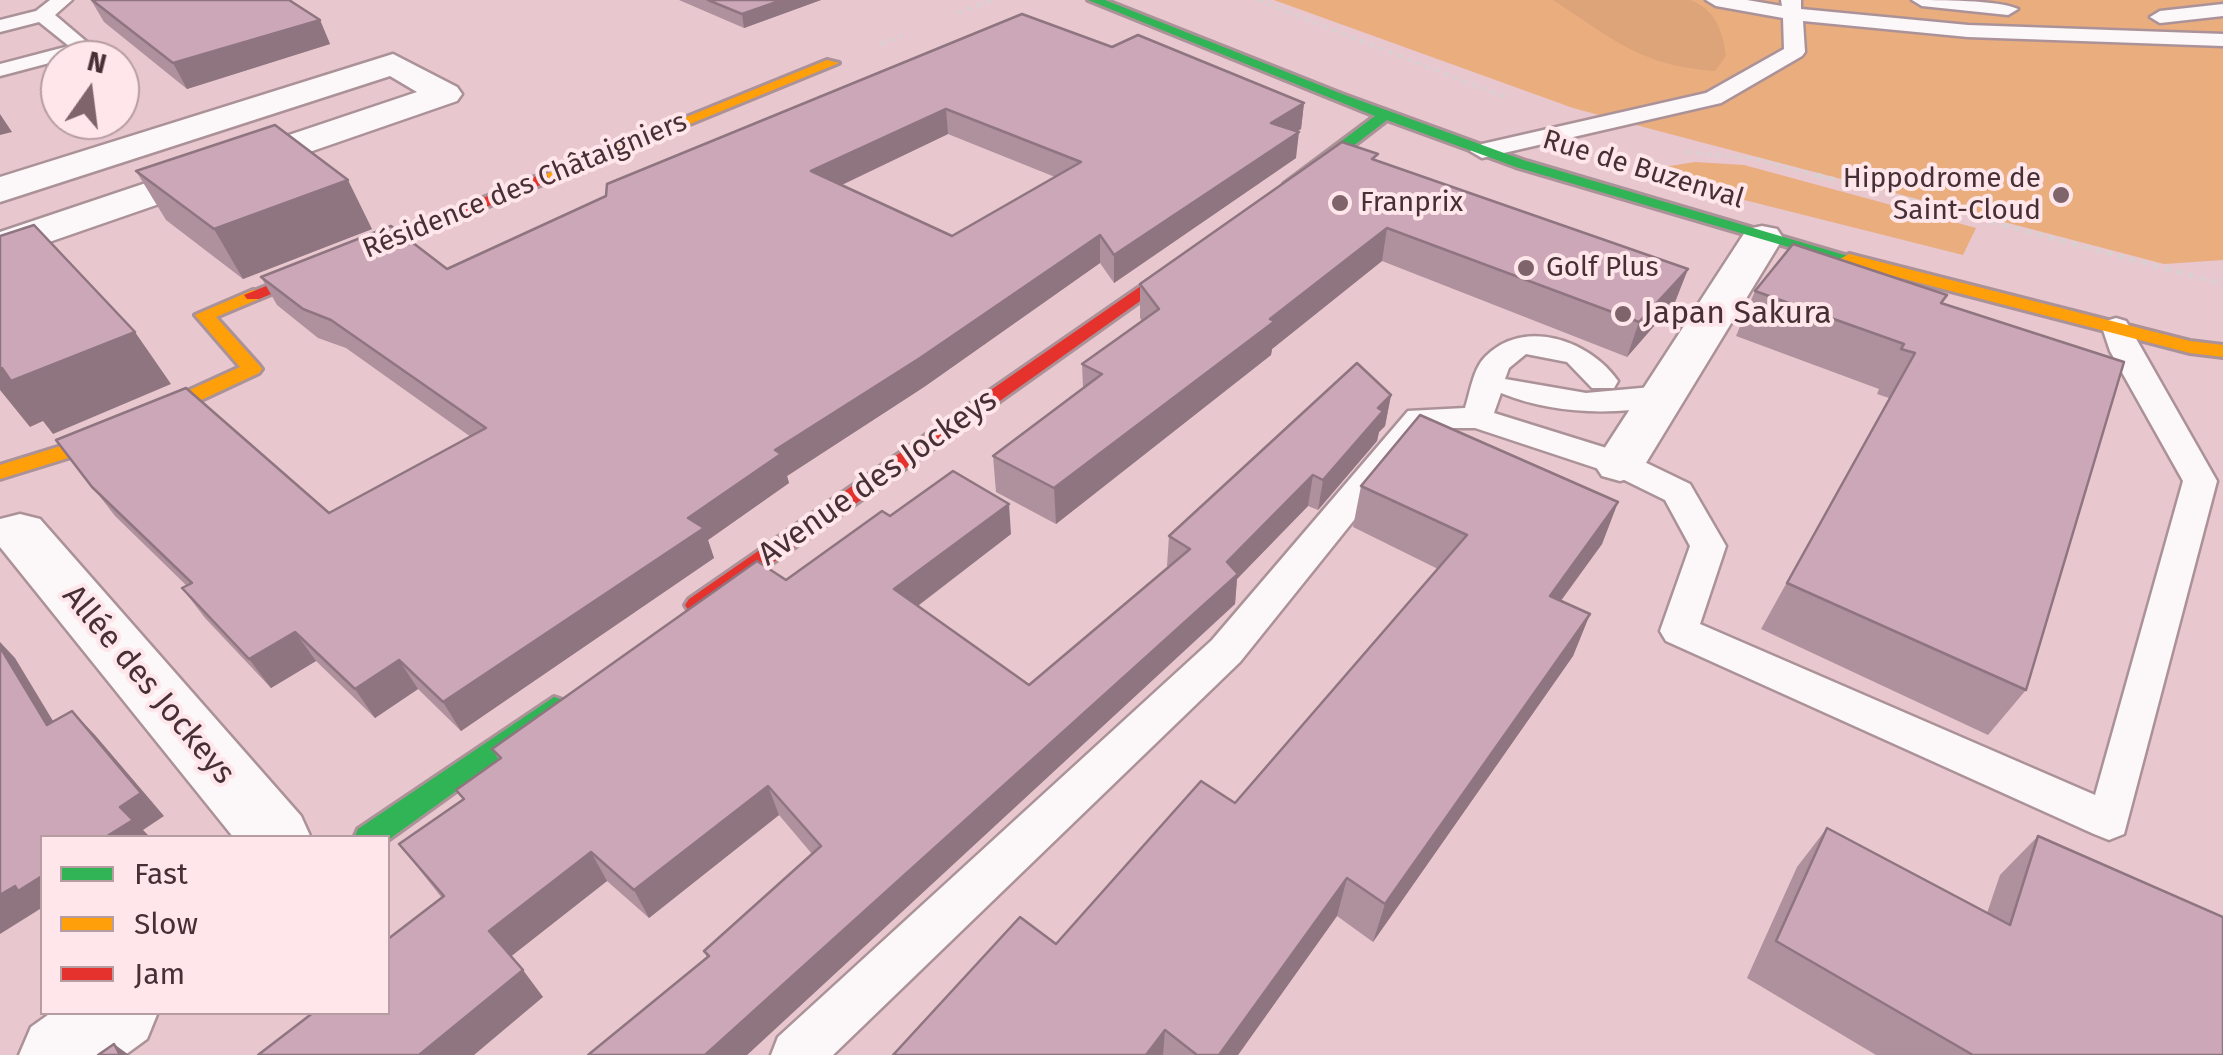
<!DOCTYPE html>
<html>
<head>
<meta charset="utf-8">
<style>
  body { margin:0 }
  #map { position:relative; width:2223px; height:1055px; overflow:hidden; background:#e8c7ce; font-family:"Fira Sans",sans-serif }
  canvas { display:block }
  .legend { position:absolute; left:40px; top:835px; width:350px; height:180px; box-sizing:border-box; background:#ffe6ea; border:2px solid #b59da2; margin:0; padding:12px 18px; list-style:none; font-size:30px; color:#473035 }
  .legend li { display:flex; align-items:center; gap:20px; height:50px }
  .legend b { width:50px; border:2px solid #b59da2 }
  .north { position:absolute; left:40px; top:40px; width:100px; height:100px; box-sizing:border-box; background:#ffe6ea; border:2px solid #b59da2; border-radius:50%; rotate:14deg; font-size:28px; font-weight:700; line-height:40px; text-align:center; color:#473035 }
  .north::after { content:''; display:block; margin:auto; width:35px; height:45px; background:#7f656b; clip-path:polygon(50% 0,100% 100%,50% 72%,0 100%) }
</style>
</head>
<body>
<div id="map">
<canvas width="2223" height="1055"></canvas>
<ul class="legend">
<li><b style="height:12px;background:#30b455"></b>Fast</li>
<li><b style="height:12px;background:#ff9f0a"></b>Slow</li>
<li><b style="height:12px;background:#e5322d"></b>Jam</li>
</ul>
<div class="north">N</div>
</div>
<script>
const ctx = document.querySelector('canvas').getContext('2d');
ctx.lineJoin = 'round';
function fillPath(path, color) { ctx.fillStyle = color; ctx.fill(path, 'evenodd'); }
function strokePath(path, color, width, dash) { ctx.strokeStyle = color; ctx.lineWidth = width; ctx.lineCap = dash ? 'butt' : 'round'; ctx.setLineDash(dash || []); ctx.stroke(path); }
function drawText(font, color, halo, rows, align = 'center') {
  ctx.font = font + ' "Fira Sans",sans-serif'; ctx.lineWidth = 8; ctx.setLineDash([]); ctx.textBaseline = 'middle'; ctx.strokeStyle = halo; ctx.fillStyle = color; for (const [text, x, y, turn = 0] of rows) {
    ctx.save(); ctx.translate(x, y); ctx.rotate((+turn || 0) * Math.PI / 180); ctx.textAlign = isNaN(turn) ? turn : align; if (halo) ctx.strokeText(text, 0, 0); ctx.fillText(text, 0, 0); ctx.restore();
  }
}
const green = new Path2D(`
  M1274,0H2223V260L2164,264L1651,129L1573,108Z
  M1695,162L1744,165L1976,228L1963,255L1633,172Z`);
const forest = new Path2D(`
  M1553,0H1690C1715,9 1723,31 1726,56L1715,71C1641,66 1613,39 1553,0Z`);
const pathFar1 = new Path2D(`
  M1258,0L1507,98
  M958,13L992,0
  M880,44L902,36
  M1686,152L1752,158L1826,178`);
const path = new Path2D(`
  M1817,175L2223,284`);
const lane = new Path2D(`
  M50,0H72L55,15L94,48L91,52L0,76V64L69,46L39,22L0,32V20L36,11Z
  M1706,0H1747L1782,6L1781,0H1801V9L1968,25L2223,34V46L1968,37L1803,21L1805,52L1802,56L1721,103L1482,158L1470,151L1482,144L1706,93L1784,49L1783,18L1716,6Z
  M1912,0C1938,0 1999,0 2018,9L2008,15L1922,6Z
  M2223,4V16L2160,23L2150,17L2160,11Z
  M2116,318L2126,321L2217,481L2124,834L2109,840L2094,834L1666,641L1660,631L1690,546L1665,500L1608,472L1475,428H1428L1240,662L833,1055H771L778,1037L1212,640L1408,411L1465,408C1470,393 1473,369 1485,357C1523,317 1590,340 1618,381L1614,388H1592L1567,362L1526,354L1509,368L1505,379L1586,393L1663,386L1674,389L1679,396L1674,403L1663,406C1608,415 1553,414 1501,393L1494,413L1632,456L1690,484L1726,546L1700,624L2095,795L2183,481L2110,351L2102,327L2106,321Z`);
const street = new Path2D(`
  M393,54L457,87L462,94L457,101L0,259V232L417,92L390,76L0,202V177Z
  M1762,226L1777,229L1783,238L1638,476L1620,481L1602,476L1594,464L1602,452L1747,229Z
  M20,514L40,519L301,816L311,838H234L0,547V519Z
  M52,1012H158L147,1039L125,1055H19L31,1027Z`);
const fast = new Path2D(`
  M1088,0H1105L1342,94L1526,161L1858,259L1855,263H1843L1516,167L1387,120L1296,190H1284V184L1375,116Z
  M554,697L563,700L567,707L563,714L388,840L354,838L358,829Z`);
const slow = new Path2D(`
  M827,60L839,63L548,182L534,179Z
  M1849,254L2190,341L2223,345V357L2190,353L1843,263L1840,259Z
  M253,290L259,291V299L216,317L259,365L262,369L259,373L94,450L0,479V465L80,440L240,367L195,315Z`);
const jam = new Path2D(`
  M542,174L548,176V182L259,299H247L244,295Z
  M1203,243L1209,244V252L705,611H689L685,605L689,599Z`);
const wall = new Path2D(`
  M91,0L320,20L330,44L187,89L104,22Z
  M679,0H821L744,28Z
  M1112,47L1304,103L1301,129L1296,131V158L1114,283L1100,263L924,387L787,476L789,483L708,540L714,558L461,731L418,689L375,718L316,661L271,688L205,618L182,588L187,586L115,516L56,440L329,513L471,437L346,348L318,338L277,305L261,277L447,269ZM948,134L1055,177L952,236L842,185Z
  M1377,161L1688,269L1675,302L1627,357L1382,261L1272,349L1271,355L1056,524L996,492L993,456L1083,388L1082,364L1142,321L1140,318V284Z
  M136,171L372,229L243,279L166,220Z
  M1755,291L1942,303L2026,690L1988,735L1761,629L1889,398L1877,394L1879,389L1736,336Z
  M1391,395L1385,426L1379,432L1377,441L1318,510L1308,506L1237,579L1235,604L747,1055H588L707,957L704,951L812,854L779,815L649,918L607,881L511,956L543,997L388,1012L442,898L399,844L463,800L456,790L499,760L492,749L786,580L890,516L1011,534L918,606L1029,685L1169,567L1167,566L1169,536Z
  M1361,486L1618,502L1602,544L1561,601L1590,614L1573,656L1373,942L1337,916L1238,1055H893L1056,944L1235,803L1438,569L1353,527Z
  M1827,828L1987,913L2000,875L2038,836L2223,1055H1876L1747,978L1797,867Z`);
const shadedWall = new Path2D(`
  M782,0H821L744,28L742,14Z
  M320,20L330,44L187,89L173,63Z
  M1304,103L1301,129L1269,149L1271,123Z
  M946,109L948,134L816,197L811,171Z
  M0,114L12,132L0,135Z
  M1299,132L1296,158L1114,283V255Z
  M348,180L372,229L243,279L214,229Z
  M1387,228L1382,261L1272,349L1271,355L1056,524L1054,488Z
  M1100,235V263L924,387L787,476L789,483L708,540L714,558L461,731L443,702L688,518L775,450Z
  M1688,269L1675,302L1627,357L1639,322Z
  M135,332L171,384L53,434L43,421L30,427L0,390V369Z
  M1391,395L1385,426L1379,432L1377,441L1318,510L1323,480L1378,408Z
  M1313,475L1308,506L1237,579L1235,604L747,1055H705L1227,562Z
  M1618,502L1602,544L1534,637L1550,596Z
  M1009,504L1011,534L899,620L894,589Z
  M1590,614L1573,656L1373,942L1385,904Z
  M295,632L316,661L271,688L249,659Z
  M0,642L15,658L70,749L47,725L0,647Z
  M399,660L418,689L375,718L355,689Z
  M72,711L95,735L164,816L143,830L151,838H104L120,807Z
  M768,786L779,815L649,918L634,890Z
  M591,852L607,881L509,958L489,931Z
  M42,876V911L40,909L0,934V895L15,886Z
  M1347,878L1337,916L1238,1055H1219Z
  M523,970L543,997L474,1055H419Z
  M1165,1030L1163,1055H1146Z
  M114,1044L129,1055H120Z`);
const building = new Path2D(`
  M92,0H289L320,20L173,63Z
  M708,0H782L742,14Z
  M1022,14L1112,47L1138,35L1304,103L1271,123L1299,132L1114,255L1100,235L920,358L775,450L781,454L688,518L704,528L443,702L399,660L355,689L295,632L249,659L182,588L192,583L92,487L56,440L186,388L329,513L486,428L331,320L303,309L261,277L391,226L447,269L606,196L607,184ZM946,109L1081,162L952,236L811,171Z
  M275,125L348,180L214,229L136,171Z
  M1342,142L1378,154L1372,159L1688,269L1639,322L1387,228L1270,319L1275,321L1054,488L993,456L1102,374L1082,364L1159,309L1140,284Z
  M34,225L135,332L11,381L2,368L0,369V236Z
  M1793,244L1947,295L1941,303L2124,362L2026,690L1787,583L1915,353L1901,349L1904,344L1755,291Z
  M1357,363L1391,395L1378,408L1383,411L1323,480L1313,475L1227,562L1238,574L705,1055H588L709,956L704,951L821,846L768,786L634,890L591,852L489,931L523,970L419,1055H258L314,1012H388V939L444,896L399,844L464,799L456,790L501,758L492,749L757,561L786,580L882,511L890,516L953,471L1009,504L894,589L1029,685L1190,549L1169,536Z
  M1420,415L1618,502L1550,596L1590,614L1385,904L1347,878L1219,1055H1197L1165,1030L1146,1055H893L1020,917L1056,944L1201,781L1235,803L1467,535L1361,486Z
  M0,647L47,725L72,711L141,793L120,807L133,820L104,838H42V876L18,891L15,886L0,895Z
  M1827,828L2010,925L2038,836L2223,917V1055H1973L1776,941Z
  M114,1044L120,1055H98Z`);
const markers = [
  [2061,195,10,"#7f656b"],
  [1340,203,10,"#7f656b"],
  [1526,268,10,"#7f656b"],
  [1623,314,10,"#7f656b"]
];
const farStreetnames = [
  ["Rue de Buzenval",1643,170,17],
  ["Résidence des Châtaigniers",525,186,-22]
];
const farPoinames = [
  ["Hippodrome de",2041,179,"right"],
  ["Saint-Cloud",2041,211,"right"],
  ["Franprix",1360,203],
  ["Golf Plus",1546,268]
];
const poiNames = [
  ["Japan Sakura",1643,314]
];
const streetNames = [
  ["Avenue des Jockeys",878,478,-35],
  ["Allée des Jockeys",148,685,50]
];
fillPath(green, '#eaad7e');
fillPath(forest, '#dca478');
strokePath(lane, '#ab9298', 5);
strokePath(street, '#ab9298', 5);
strokePath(fast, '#ab9298', 6);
strokePath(slow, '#ab9298', 6);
strokePath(jam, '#ab9298', 6);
strokePath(pathFar1, '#dad0d2', 4, [5, 5]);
strokePath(path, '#dad0d2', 5, [6, 6]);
fillPath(lane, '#fcf7f8');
fillPath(street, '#fcf7f8');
fillPath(fast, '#30b455');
fillPath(slow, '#ff9f0a');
fillPath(jam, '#e5322d');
fillPath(wall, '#af909d');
fillPath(shadedWall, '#8f7580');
fillPath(building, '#cca7b7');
strokePath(building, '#8f7580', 2.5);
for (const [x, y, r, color] of markers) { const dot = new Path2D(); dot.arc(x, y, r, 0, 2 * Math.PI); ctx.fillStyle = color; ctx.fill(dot); strokePath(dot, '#ffe6ea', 4); }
drawText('28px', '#473035', '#ffe6ea', farStreetnames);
drawText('28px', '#473035', '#ffe6ea', farPoinames, 'left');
drawText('32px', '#473035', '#ffe6ea', poiNames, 'left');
drawText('32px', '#473035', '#ffe6ea', streetNames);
</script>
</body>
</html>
